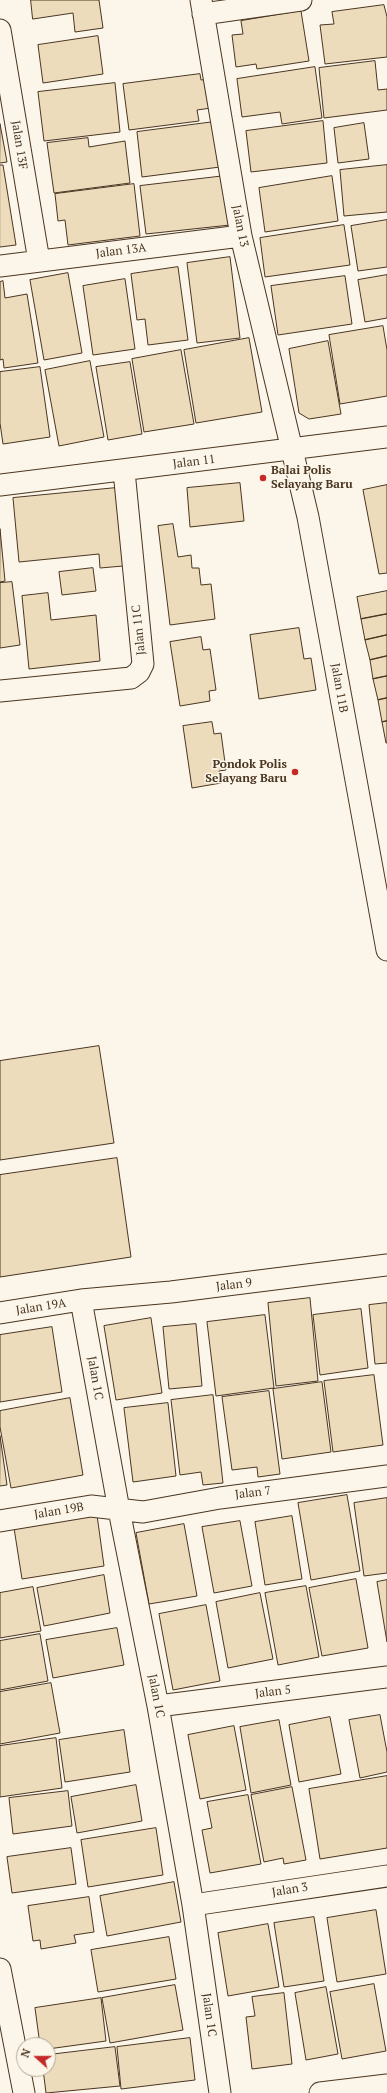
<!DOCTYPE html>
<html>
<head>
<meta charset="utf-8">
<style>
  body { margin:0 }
  #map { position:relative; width:387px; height:2093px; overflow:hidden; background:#fbf6e9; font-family:"PT Serif",serif }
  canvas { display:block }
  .north { position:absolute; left:16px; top:2037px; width:40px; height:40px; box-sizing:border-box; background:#fbf6e9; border:1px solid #b4a999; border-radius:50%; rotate:291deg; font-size:11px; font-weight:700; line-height:16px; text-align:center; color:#4a3520 }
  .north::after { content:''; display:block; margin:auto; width:14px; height:18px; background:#c62828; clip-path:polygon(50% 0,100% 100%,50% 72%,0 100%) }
</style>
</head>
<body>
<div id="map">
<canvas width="387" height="2093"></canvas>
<div class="north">N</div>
</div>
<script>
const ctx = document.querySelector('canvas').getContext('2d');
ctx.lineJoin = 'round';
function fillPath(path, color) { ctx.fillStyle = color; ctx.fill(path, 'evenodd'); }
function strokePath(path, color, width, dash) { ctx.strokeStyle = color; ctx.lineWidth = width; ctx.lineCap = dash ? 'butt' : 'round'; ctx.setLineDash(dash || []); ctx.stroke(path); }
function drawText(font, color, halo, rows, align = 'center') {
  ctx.font = font + ' "PT Serif",serif'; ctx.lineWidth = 3; ctx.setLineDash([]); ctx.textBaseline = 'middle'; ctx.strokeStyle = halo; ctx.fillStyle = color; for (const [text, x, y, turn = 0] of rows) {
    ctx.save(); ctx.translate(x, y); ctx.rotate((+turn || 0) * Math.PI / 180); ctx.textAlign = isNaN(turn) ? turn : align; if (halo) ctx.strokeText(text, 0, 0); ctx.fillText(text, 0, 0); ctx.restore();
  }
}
const building = new Path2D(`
  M31,0H99L103,28L75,32L73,13L33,19Z
  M384,5L387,17V57L325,64L320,25L334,24L332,12Z
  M301,11L309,61L257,69L256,64L236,67L232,35L243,34L241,21Z
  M98,36L103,74L43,83L38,45Z
  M375,61L378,90L387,89V110L324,118L319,68Z
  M315,67L322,118L282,124L280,112L242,117L237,79Z
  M200,74L201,80L208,79L211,108L197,110L199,121L129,130L123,84Z
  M115,83L120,132L44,141L38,92Z
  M323,121L327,163L251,172L246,131Z
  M214,122L220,167L142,177L137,132Z
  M364,123L369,159L338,163L334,128Z
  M0,124L7,162L0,163Z
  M88,138L89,147L125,141L130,183L54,193L47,143Z
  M0,165H3L16,245L0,247Z
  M387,165V212L344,216L340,170Z
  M225,176L230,225L146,234L140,186Z
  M332,176L338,221L265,232L259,188Z
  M134,184L140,236L68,245L65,220L58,221L55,194Z
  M387,220V267L358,271L351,226Z
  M344,225L350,265L265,277L260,238Z
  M230,257L240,338L197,343L187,263Z
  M178,267L188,340L148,345L145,319L137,320L131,274Z
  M68,273L82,353L44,360L30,280Z
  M387,275V318L365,322L358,280Z
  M345,276L352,324L278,335L271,286Z
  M125,279L135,349L93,355L83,286Z
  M3,281L5,298L27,294L38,363L4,368L3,359L0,360V282Z
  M383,326L387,350V396L340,404L329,335Z
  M249,338L262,412L196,423L184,350Z
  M328,341L341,414L309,419L299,413L289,349Z
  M181,350L194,424L144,432L132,359Z
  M90,361L104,437L59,446L45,370Z
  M130,362L142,434L108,440L96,367Z
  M40,367L50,437L3,444L0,423V372Z
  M240,483L244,521L190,527L187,488Z
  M387,485V573L379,574L363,490Z
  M116,488L123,566L100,568L99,554L19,562L13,498Z
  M173,524L178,557L191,555L192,568H199L201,585L211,584L215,619L170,625L158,526Z
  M0,529L5,581L0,582Z
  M93,568L96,591L62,595L59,572Z
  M12,582L20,645L0,648V583Z
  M387,591V614L361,619L357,597Z
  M48,593L51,620L96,615L100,661L29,669L22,596Z
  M387,614V635L365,640L361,619Z
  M299,628L304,659L311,658L316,690L259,699L250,635Z
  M387,635V656L370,660L365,640Z
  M201,637L203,650L210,649L216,690L209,691L210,701L180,706L170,642Z
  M387,656V676L373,679L370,660Z
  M387,676V698L378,700L373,679Z
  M387,698V721L382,722L378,700Z
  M387,721V743H386L382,722Z
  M212,722L214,734L221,733L226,770L219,771L221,783L192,788L183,726Z
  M99,1046L114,1143L0,1160V1061Z
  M117,1158L131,1257L0,1277V1175Z
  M310,1298L318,1381L276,1386L268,1303Z
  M387,1303V1363L375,1364L369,1305Z
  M361,1309L368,1368L320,1375L313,1315Z
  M265,1315L274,1388L216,1396L207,1322Z
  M151,1318L162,1393L116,1400L104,1326Z
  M196,1324L202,1386L169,1389L163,1327Z
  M52,1327L62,1392L0,1402V1335Z
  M374,1375L383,1445L333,1452L324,1381Z
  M322,1382L331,1452L282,1459L273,1389Z
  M269,1391L280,1474L258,1477L257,1467L232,1470L222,1397Z
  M213,1395L223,1483L203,1485L201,1472L180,1475L171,1400Z
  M70,1398L83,1475L11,1488L0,1427V1411Z
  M168,1403L176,1476L133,1482L124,1408Z
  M0,1436L7,1485L0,1486Z
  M347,1495L360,1571L311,1580L298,1503Z
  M387,1498V1573L364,1576L354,1503Z
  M97,1515L104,1566L22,1579L14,1528Z
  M292,1516L302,1579L265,1585L255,1522Z
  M240,1521L252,1586L214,1593L202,1527Z
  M184,1524L197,1596L149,1604L136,1533Z
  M104,1575L110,1613L44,1626L37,1588Z
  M356,1579L368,1648L322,1656L309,1588Z
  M387,1580V1642L377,1582Z
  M306,1586L319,1657L278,1665L265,1593Z
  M33,1587L41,1631L0,1638V1593Z
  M260,1593L273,1659L228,1668L216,1602Z
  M206,1605L220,1681L173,1690L159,1614Z
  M117,1628L124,1665L53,1678L46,1640Z
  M40,1634L48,1681L0,1690V1641Z
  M51,1683L60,1733L0,1744V1692Z
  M380,1715L387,1752V1772L360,1778L349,1720Z
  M330,1717L341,1774L299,1782L289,1725Z
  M279,1720L291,1785L251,1793L240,1727Z
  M234,1726L246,1790L200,1799L188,1735Z
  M124,1730L130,1772L65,1782L59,1740Z
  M56,1738L62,1788L0,1797V1746Z
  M387,1776V1848L320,1859L309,1789Z
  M136,1785L142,1821L77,1833L71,1797Z
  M292,1787L306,1860L284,1864L283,1858L264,1862L251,1795Z
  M68,1791L72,1826L13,1834L9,1798Z
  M248,1795L261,1864L210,1873L202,1830L212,1828L207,1802Z
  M156,1828L163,1875L88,1887L81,1840Z
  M71,1848L76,1884L12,1893L7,1857Z
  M174,1882L181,1922L107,1936L100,1896Z
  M89,1897L94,1932L74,1935L76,1943L41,1949L40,1940L33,1941L28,1906Z
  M376,1910L386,1974L337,1982L327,1918Z
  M314,1917L324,1981L284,1987L274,1923Z
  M268,1924L279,1987L228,1996L218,1933Z
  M169,1937L176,1979L98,1992L91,1950Z
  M374,1984L386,2051L342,2059L330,1992Z
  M175,1985L183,2030L110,2043L102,1998Z
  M326,1987L338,2054L306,2060L295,1993Z
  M284,1993L292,2064L252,2069L246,2017L255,2016L252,1997Z
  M101,1998L106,2041L48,2049V2045H40L35,2008Z
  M190,2038L195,2080L121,2089L117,2047Z
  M115,2047L120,2086L46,2093L43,2069H48V2055Z`);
const street = new Path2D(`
  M201,0L241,236L308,517L387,950
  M203,14L301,0
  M0,30L39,261
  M0,266L241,236
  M0,485L387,437
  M0,691L131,678L139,672L143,664L124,471
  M81,1300L119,1510L158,1706L193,1905L220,2093
  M0,1313L81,1300L171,1292L387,1265
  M0,1521L91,1506L143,1512L220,1498L387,1476
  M158,1706L387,1677
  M193,1905L387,1876
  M0,1969L24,2093
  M320,2093L387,2085`);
const markers = [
  [263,478,4,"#c62828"],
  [295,772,4,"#c62828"]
];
const streetNames = [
  ["Jalan 13F",19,145,81],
  ["Jalan 13",240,226,79],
  ["Jalan 13A",121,251,-7],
  ["Jalan 11",194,462,-7],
  ["Jalan 11C",139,630,-96],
  ["Jalan 11B",339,688,80],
  ["Jalan 9",234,1285,-7],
  ["Jalan 19A",41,1307,-9],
  ["Jalan 1C",95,1378,80],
  ["Jalan 7",253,1493,-7],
  ["Jalan 19B",59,1511,-9],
  ["Jalan 5",273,1692,-7],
  ["Jalan 1C",156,1696,79],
  ["Jalan 3",290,1890,-9],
  ["Jalan 1C",209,2015,82]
];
const poiNames = [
  ["Balai Polis",271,471],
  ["Selayang Baru",271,485],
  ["Pondok Polis",287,765,"right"],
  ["Selayang Baru",287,779,"right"]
];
fillPath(building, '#ecdcbc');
strokePath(building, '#4a3520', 1);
strokePath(street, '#4a3520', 23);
strokePath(street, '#fbf6e9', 21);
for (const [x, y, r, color] of markers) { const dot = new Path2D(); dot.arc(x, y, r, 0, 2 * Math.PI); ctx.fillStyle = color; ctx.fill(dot); strokePath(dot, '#fbf6e9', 1.5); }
drawText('12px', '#4a3520', '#fbf6e9', streetNames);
drawText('bold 12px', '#4a3520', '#fbf6e9', poiNames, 'left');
</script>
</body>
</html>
